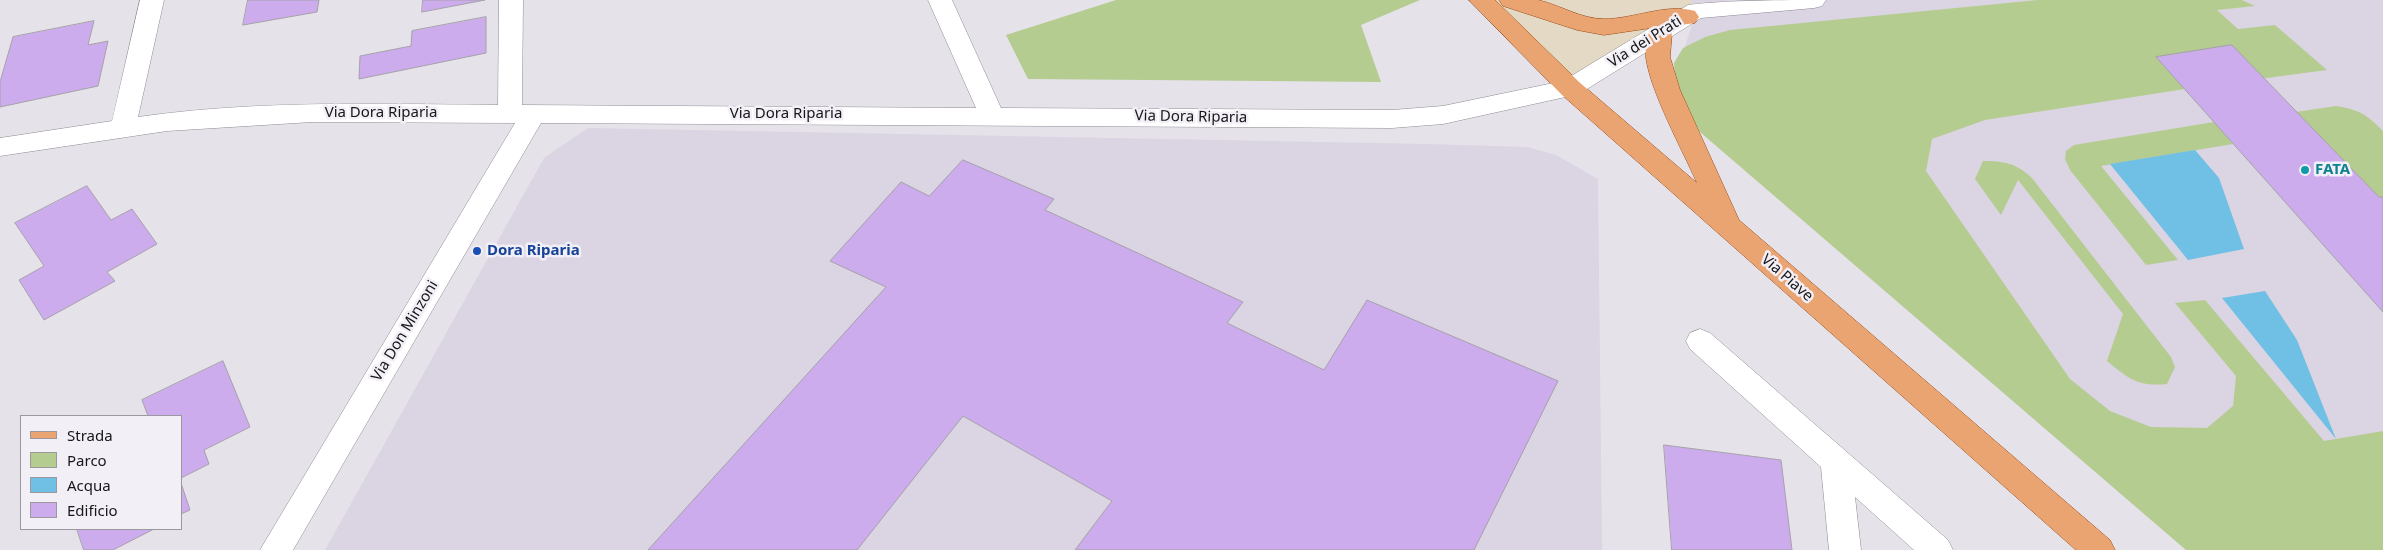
<!DOCTYPE html>
<html>
<head>
<meta charset="utf-8">
<style>
  body { margin:0 }
  #map { position:relative; width:2383px; height:550px; overflow:hidden; background:#e6e2ea; font-family:"Noto Sans",sans-serif }
  canvas { display:block }
  .legend { position:absolute; left:20px; top:415px; width:162px; height:115px; box-sizing:border-box; background:#f3eff7; border:1px solid #9b989e; margin:0; padding:6px 9px; list-style:none; font-size:15px; color:#171618 }
  .legend li { display:flex; align-items:center; gap:10px; height:25px }
  .legend b { width:25px; border:1px solid #9b989e }
</style>
</head>
<body>
<div id="map">
<canvas width="2383" height="550"></canvas>
<ul class="legend">
<li><b style="height:6px;background:#eaa472"></b>Strada</li>
<li><b style="height:14px;background:#b5cc91"></b>Parco</li>
<li><b style="height:14px;background:#70c0e5"></b>Acqua</li>
<li><b style="height:14px;background:#ccacec"></b>Edificio</li>
</ul>
</div>
<script>
const ctx = document.querySelector('canvas').getContext('2d');
ctx.lineJoin = 'round';
function fillPath(path, color) { ctx.fillStyle = color; ctx.fill(path, 'evenodd'); }
function strokePath(path, color, width, dash) { ctx.strokeStyle = color; ctx.lineWidth = width; ctx.lineCap = dash ? 'butt' : 'round'; ctx.setLineDash(dash || []); ctx.stroke(path); }
function drawText(font, color, halo, rows, align = 'center') {
  ctx.font = font + ' "Noto Sans",sans-serif'; ctx.lineWidth = 5; ctx.setLineDash([]); ctx.textBaseline = 'middle'; ctx.strokeStyle = halo; ctx.fillStyle = color; for (const [text, x, y, turn = 0] of rows) {
    ctx.save(); ctx.translate(x, y); ctx.rotate((+turn || 0) * Math.PI / 180); ctx.textAlign = isNaN(turn) ? turn : align; if (halo) ctx.strokeText(text, 0, 0); ctx.fillText(text, 0, 0); ctx.restore();
  }
}
const commercial = new Path2D(`
  M1476,0H1691L1696,11L1570,88Z`);
const built = new Path2D(`
  M1691,0H2383V550H2186L1700,132L1676,75L1696,12Z
  M588,128L1427,144L1527,147L1556,155L1598,179L1602,550H325L544,158Z`);
const green = new Path2D(`
  M1116,0H1420L1361,25L1381,82L1028,79L1006,35Z
  M2038,0H2242L2255,6L2217,10L2238,29L2275,25L2327,70L2185,89L1985,120L1932,139L1926,171L2070,379L2110,411L2151,427L2207,428L2233,406L2236,376L2175,303L2205,300L2324,441L2383,431V550H2186L1700,132L1676,94L1674,63L1683,48L1705,37L1730,30Z
  M2336,106C2360,110 2366,114 2383,131V197H2379L2296,112Z
  M2214,122L2233,144L2101,166L2178,260L2146,265L2070,170L2065,159L2066,151L2074,145Z
  M1983,161C2004,161 2016,163 2032,178L2171,357L2175,367L2167,384C2138,387 2129,379 2107,361L2123,314L2018,180L2001,215L1975,179Z`);
const water = new Path2D(`
  M2195,150L2219,178L2244,249L2188,260L2110,164Z
  M2265,291L2297,340L2336,439L2222,298Z`);
const building = new Path2D(`
  M248,0H319L317,12L243,25Z
  M423,0H485L422,12Z
  M486,17V53L359,79L360,56L411,46L412,31Z
  M94,21L88,45L108,41L98,86L0,107V82L13,37Z
  M2232,45L2379,197H2383V312L2156,57Z
  M963,160L1054,199L1045,210L1243,302L1227,323L1324,370L1367,300L1558,381L1474,550H1075L1112,501L963,416L857,550H648L886,287L830,261L901,182L929,196Z
  M87,186L111,220L132,209L157,244L107,272L115,281L44,320L19,280L44,266L15,223Z
  M223,361L250,427L204,450L209,464L181,478V416H148L142,400Z
  M1664,445L1781,460L1792,550H1672Z
  M181,483L190,510L181,514Z
  M77,529H154L113,550H84Z`);
const minor = new Path2D(`
  M140,0H164L138,117C257,100 378,104 498,105L499,0H523L522,105L976,108L928,0H952L1001,108L1392,110L1443,106L1563,81L1688,5C1729,0 1783,0 1826,0L1822,6L1814,8L1701,18L1579,94L1443,124L1392,128L541,123L293,550H260L515,123L312,122L167,131L0,156V138L112,121Z
  M1700,329L1710,333L1948,540L1953,550H1914L1855,497L1861,550H1829L1821,467L1690,349L1686,341L1690,333Z`);
const major = new Path2D(`
  M1469,0H1495L1579,82L1697,183C1682,149 1651,93 1646,58C1645,49 1647,35 1651,28L1604,35L1577,30L1503,6L1499,0C1512,0 1526,0 1538,0C1560,5 1581,19 1604,19C1634,19 1666,3 1695,11L1699,17L1695,23L1666,27L1672,33L1670,57L1680,90L1739,220L2110,540L2115,550H2076L1561,94Z`);
const markers = [
  [2305,170,5,"#0f9aa8"],
  [477,251,5,"#1a4fb4"]
];
const streetNames = [
  ["Via dei Prati",1645,42,-32],
  ["Via Dora Riparia",381,113],
  ["Via Dora Riparia",786,114],
  ["Via Dora Riparia",1191,117,1],
  ["Via Piave",1787,278,41],
  ["Via Don Minzoni",405,331,-59]
];
const cultureNames = [
  ["FATA",2315,170]
];
const transitNames = [
  ["Dora Riparia",487,251]
];
fillPath(commercial, '#e3d9c4');
fillPath(built, '#dbd4e3');
fillPath(green, '#b5cc91');
fillPath(water, '#70c0e5');
fillPath(building, '#ccacec');
strokePath(building, '#a5a1a9', 1);
strokePath(minor, '#8e8a91', 1);
strokePath(major, '#974b15', 1);
fillPath(minor, '#fff');
fillPath(major, '#eaa472');
for (const [x, y, r, color] of markers) { const dot = new Path2D(); dot.arc(x, y, r, 0, 2 * Math.PI); ctx.fillStyle = color; ctx.fill(dot); strokePath(dot, '#f3eff7', 2); }
drawText('15px', '#171618', '#f3eff7', streetNames);
drawText('bold 15px', '#0d838f', '#f3eff7', cultureNames, 'left');
drawText('bold 15px', '#164399', '#f3eff7', transitNames, 'left');
</script>
</body>
</html>
